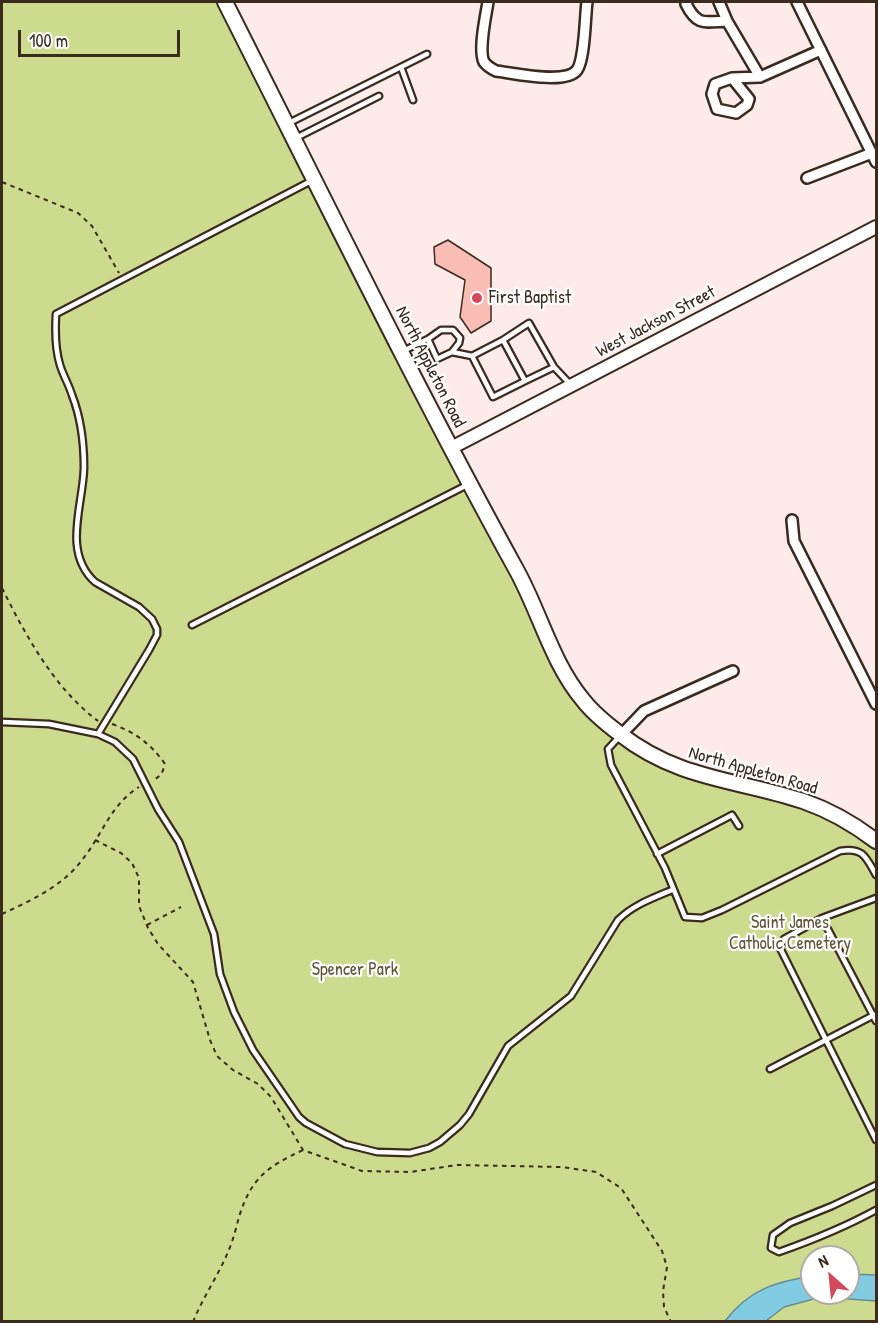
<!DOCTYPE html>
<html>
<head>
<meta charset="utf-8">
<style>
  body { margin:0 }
  #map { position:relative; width:878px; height:1323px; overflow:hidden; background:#fdebe9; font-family:"Patrick Hand",sans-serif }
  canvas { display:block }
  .frame { position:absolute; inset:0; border:3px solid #3b2a1e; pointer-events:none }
  .north { position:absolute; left:800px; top:1245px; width:60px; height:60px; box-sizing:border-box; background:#fff; border:2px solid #b1aaa5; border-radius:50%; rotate:333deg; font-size:16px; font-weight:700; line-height:24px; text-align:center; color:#3b2a1e }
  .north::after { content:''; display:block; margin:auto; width:21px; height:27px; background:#d1495b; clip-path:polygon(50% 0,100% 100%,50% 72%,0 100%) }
  .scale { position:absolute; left:18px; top:30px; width:162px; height:27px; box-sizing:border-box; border:3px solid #3b2a1e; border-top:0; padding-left:8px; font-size:18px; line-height:21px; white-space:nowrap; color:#3b2a1e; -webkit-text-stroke:4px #fff; paint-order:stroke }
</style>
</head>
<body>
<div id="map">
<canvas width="878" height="1323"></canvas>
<div class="frame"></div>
<div class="north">N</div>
<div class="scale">100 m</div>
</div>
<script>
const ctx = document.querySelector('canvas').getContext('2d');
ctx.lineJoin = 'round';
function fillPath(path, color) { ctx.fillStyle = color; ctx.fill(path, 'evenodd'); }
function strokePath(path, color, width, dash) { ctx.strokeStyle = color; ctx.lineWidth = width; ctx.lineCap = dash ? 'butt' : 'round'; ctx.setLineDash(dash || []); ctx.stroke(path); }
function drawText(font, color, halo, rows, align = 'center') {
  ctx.font = font + ' "Patrick Hand",sans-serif'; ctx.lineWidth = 4.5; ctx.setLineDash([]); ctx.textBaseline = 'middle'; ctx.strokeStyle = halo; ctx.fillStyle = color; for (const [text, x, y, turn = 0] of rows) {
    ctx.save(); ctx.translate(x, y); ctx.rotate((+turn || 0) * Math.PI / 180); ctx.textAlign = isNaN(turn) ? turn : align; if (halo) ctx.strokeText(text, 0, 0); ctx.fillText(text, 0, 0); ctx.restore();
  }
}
const green = new Path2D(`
  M2,2H225L562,669L621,735L803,810L858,827L876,841V1321L2,1322ZM812,1257H848V1293H812Z`);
const water = new Path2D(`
  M848,1274L876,1275V1301L821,1297L784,1307L766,1321H725C749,1290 774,1282 812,1276V1293H848Z`);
const building = new Path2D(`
  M448,240L491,268V321L471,333L460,317L465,280L435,264L434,247Z`);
const path = new Path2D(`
  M2,182L78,213L92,226L119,273
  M2,588C26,636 54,688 98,721
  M112,724C135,732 151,744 165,764C163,772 160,778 152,780
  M95,840L121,853L132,863L139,878V906L148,928L158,944L193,982L210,1040L217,1056L233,1070L258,1084L271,1097L303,1150L362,1171L410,1172L457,1165L562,1167L596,1172L621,1188L662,1251L667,1267L663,1291L664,1307L671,1322
  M2,914C30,901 63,886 82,860C103,834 110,805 139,787
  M147,925L181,907
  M193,1322C203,1297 218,1276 228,1252C233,1241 236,1228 239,1217C251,1178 267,1167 303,1150`);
const service = new Path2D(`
  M401,67L413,100
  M289,123L427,54
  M296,138L379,96
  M428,339L441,330H453L460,338L459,343L452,352
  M403,351L428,339L437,359L452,352L472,356L503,340L529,323L554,367L570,384
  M472,356L493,397L525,381L503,340
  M525,381L554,367
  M192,625L469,484
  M2,722L49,724L98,734L115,742L133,759L158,809L179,842L214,934L220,974L234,1012L253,1050L299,1117L306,1123L345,1144L377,1152L410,1153L429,1148L440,1142L460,1125L469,1114L508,1046L571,996L618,920C633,905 653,898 672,890
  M98,734L149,650L157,635V629L152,619L139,607L95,582C62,552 83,506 84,468C84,443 81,418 72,395C69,385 63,375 60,365C55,349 55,331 56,314L313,180
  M619,737L608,749L611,765L665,868L685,917L702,918L722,910L840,851C863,847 866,857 876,875
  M657,854L732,815L739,826
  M822,918L876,898
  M876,1021L822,918L784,939L780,948L876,1140
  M770,1069L874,1015
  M876,1185L832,1206L790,1223L773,1235L771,1248L779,1252C813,1240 845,1227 876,1210`);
const minor = new Path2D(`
  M488,2C486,15 478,50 484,62C487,66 492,69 496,71C513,73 566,85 577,70C585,59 585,16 587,2
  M687,2L686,4C697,26 704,22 727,21L719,2
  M797,2L876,162
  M727,21L760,77
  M732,78L749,99L747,105L736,113L717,109L712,94L715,84Z
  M732,78L760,77L821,50
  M807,178L872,153
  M792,520L794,541L876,704
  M621,735L644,711L733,671`);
const tertiary = new Path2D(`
  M451,448L876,227`);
const secondary = new Path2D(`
  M225,2C321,192 414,384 517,571C540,613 552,663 583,700C593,713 608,725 620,734C679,780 736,779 803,801C829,810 855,825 876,841`);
const markers = [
  [477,298,6,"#d1495b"]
];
const poiNames = [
  ["First Baptist",489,298]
];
const streetNames = [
  ["West Jackson Street",656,322,-28],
  ["North Appleton Road",430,367,63],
  ["North Appleton Road",753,771,16]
];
const parkNames = [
  ["Saint James",790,923],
  ["Catholic Cemetery",790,944],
  ["Spencer Park",355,970]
];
fillPath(green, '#cddb8f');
fillPath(water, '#82cce3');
strokePath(water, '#668b94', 1.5);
fillPath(building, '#f9bdb6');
strokePath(building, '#3b2a1e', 1.5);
strokePath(service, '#3b2a1e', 9);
strokePath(minor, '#3b2a1e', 14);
strokePath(tertiary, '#3b2a1e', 16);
strokePath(secondary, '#3b2a1e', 18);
strokePath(path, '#3b2a1e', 2, [4.5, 4.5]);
strokePath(service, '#fff', 4.5);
strokePath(minor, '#fff', 9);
strokePath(tertiary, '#fff', 12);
strokePath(secondary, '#fff', 14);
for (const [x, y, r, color] of markers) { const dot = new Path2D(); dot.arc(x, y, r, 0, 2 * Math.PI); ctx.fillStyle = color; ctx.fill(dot); strokePath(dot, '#fff', 2); }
drawText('18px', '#3b2a1e', '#fff', poiNames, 'left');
drawText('18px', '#3b2a1e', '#fff', streetNames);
drawText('18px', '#60563a', '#fff', parkNames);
</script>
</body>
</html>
